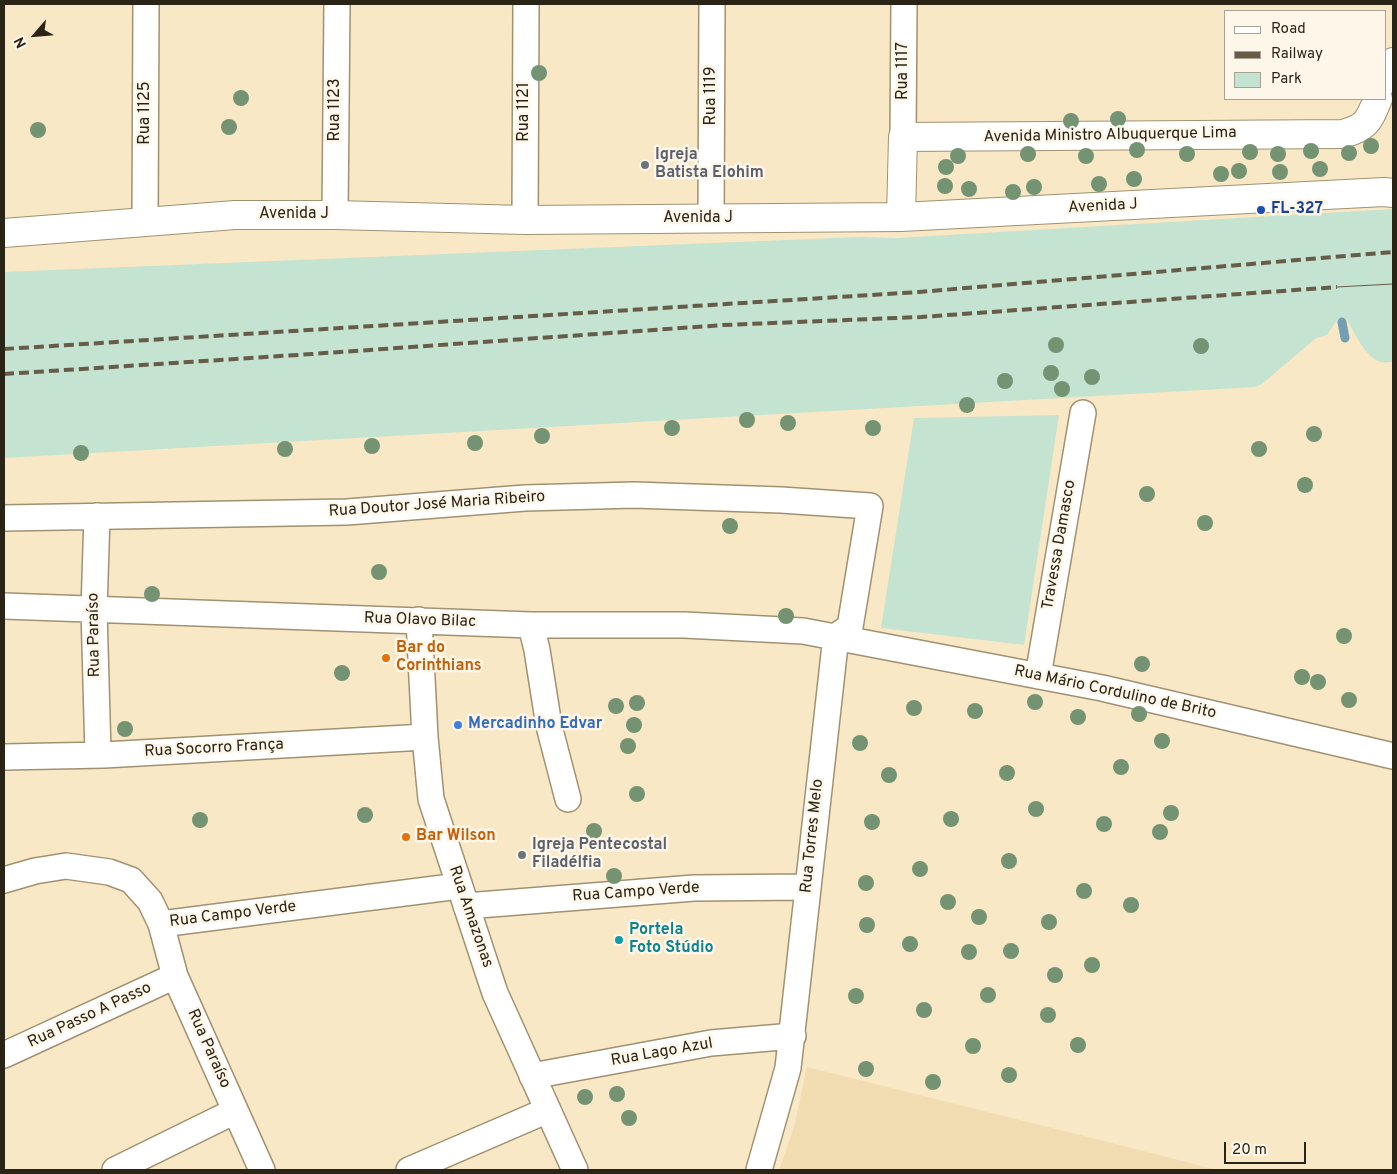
<!DOCTYPE html>
<html>
<head>
<meta charset="utf-8">
<style>
  body { margin:0 }
  #map { position:relative; width:1397px; height:1174px; overflow:hidden; background:#f9e8c5; font-family:Overpass,sans-serif }
  canvas { display:block }
  .frame { position:absolute; inset:0; border:5px solid #2a2416; pointer-events:none }
  .legend { position:absolute; left:1224px; top:10px; width:162px; height:90px; box-sizing:border-box; background:#fef7e9; border:1px solid #a9a395; margin:0; padding:6px 9px; list-style:none; font-size:15px; color:#2a2416 }
  .legend li { display:flex; align-items:center; gap:10px; height:25px }
  .legend b { width:25px; border:1px solid #a9a395 }
  .north { position:absolute; left:10px; top:10px; width:50px; height:50px; -webkit-text-stroke:4px #fef7e9; paint-order:stroke; rotate:243deg; font-size:14px; font-weight:700; line-height:20px; text-align:center; color:#2a2416 }
  .north::after { content:''; display:block; margin:auto; width:18px; height:22px; background:#2a2416; clip-path:polygon(50% 0,100% 100%,50% 72%,0 100%) }
  .scale { position:absolute; left:1224px; top:1142px; width:82px; height:22px; box-sizing:border-box; border:2px solid #2a2416; border-top:0; padding-left:6px; font-size:15px; line-height:18px; white-space:nowrap; color:#2a2416; -webkit-text-stroke:4px #fef7e9; paint-order:stroke }
</style>
</head>
<body>
<div id="map">
<canvas width="1397" height="1174"></canvas>
<div class="frame"></div>
<ul class="legend">
<li><b style="height:6px;background:#fff"></b>Road</li>
<li><b style="height:6px;background:#665c48"></b>Railway</li>
<li><b style="height:14px;background:#c5e3d1"></b>Park</li>
</ul>
<div class="north">N</div>
<div class="scale">20 m</div>
</div>
<script>
const ctx = document.querySelector('canvas').getContext('2d');
ctx.lineJoin = 'round';
function fillPath(path, color) { ctx.fillStyle = color; ctx.fill(path, 'evenodd'); }
function strokePath(path, color, width, dash) { ctx.strokeStyle = color; ctx.lineWidth = width; ctx.lineCap = dash ? 'butt' : 'round'; ctx.setLineDash(dash || []); ctx.stroke(path); }
function drawText(font, color, halo, rows, align = 'center') {
  ctx.font = font + ' Overpass,sans-serif'; ctx.lineWidth = 5; ctx.setLineDash([]); ctx.textBaseline = 'middle'; ctx.strokeStyle = halo; ctx.fillStyle = color; for (const [text, x, y, turn = 0] of rows) {
    ctx.save(); ctx.translate(x, y); ctx.rotate((+turn || 0) * Math.PI / 180); ctx.textAlign = isNaN(turn) ? turn : align; if (halo) ctx.strokeText(text, 0, 0); ctx.fillText(text, 0, 0); ctx.restore();
  }
}
const built = new Path2D(`
  M807,1067L1096,1139L1218,1170H779L794,1127Z`);
const green = new Path2D(`
  M1393,209V362C1390,362 1384,363 1381,362C1366,359 1353,330 1346,318L1337,320L1327,335L1316,338L1262,384L1255,387L4,458V272L860,237L897,238Z
  M1059,415L1024,645L881,628L914,418Z`);
const stream = new Path2D(`
  M1342,322L1345,338`);
const minor = new Path2D(`
  M903,137L904,4
  M335,215L337,4
  M711,219L712,4
  M525,220L526,4
  M145,222L146,4
  M97,516L94,610L98,754
  M4,518L347,512L525,498L634,495L781,500L870,506L850,627L836,636L788,1068L759,1170
  M4,606L531,625H684L803,631L1102,688L1393,756
  M419,620L425,737L431,799L495,993L575,1170
  M531,625L537,650L549,726L568,799
  M1038,676L1083,413
  M4,757L104,755L425,737
  M4,880L35,871L66,866L109,872L131,880L150,901L161,924L459,886
  M466,906L694,888L807,887
  M161,924L175,976L262,1170
  M4,1055L175,976
  M532,1076L711,1043L793,1036
  M115,1170L235,1111
  M409,1170L548,1110`);
const tertiary = new Path2D(`
  M1386,80L1393,62
  M901,217L903,137L1343,134C1367,127 1368,122 1378,99
  M4,233L235,215H335L525,220L901,217L1384,192L1393,193`);
const tram = new Path2D(`
  M1337,287L1393,284`);
const rail = new Path2D(`
  M4,349L919,292L1393,252
  M4,374L312,354L724,325L921,317L1337,287`);
const trees = [
  [539,73],
  [241,98],
  [1118,119],
  [1071,121],
  [229,127],
  [38,130],
  [1371,146],
  [1137,150],
  [1311,151],
  [1250,152],
  [1349,153],
  [1028,154],
  [1187,154],
  [1278,154],
  [958,156],
  [1086,156],
  [946,167],
  [1320,169],
  [1239,171],
  [1280,172],
  [1221,174],
  [1134,179],
  [1099,184],
  [945,186],
  [1034,187],
  [969,189],
  [1013,192],
  [1056,345],
  [1201,346],
  [1051,373],
  [1092,377],
  [1005,381],
  [1062,389],
  [967,405],
  [747,420],
  [788,423],
  [672,428],
  [873,428],
  [1314,434],
  [542,436],
  [475,443],
  [372,446],
  [285,449],
  [1259,449],
  [81,453],
  [1305,485],
  [1147,494],
  [1205,523],
  [730,526],
  [379,572],
  [152,594],
  [786,616],
  [1344,636],
  [1142,664],
  [342,673],
  [1302,677],
  [1318,682],
  [1349,700],
  [1035,702],
  [637,703],
  [616,706],
  [914,708],
  [975,711],
  [1139,714],
  [1078,717],
  [634,725],
  [125,729],
  [1162,741],
  [860,743],
  [628,746],
  [1121,767],
  [1007,773],
  [889,775],
  [637,794],
  [1036,809],
  [1171,813],
  [365,815],
  [951,819],
  [200,820],
  [872,822],
  [1104,824],
  [594,831],
  [1160,832],
  [1009,861],
  [920,869],
  [614,876],
  [866,883],
  [1084,891],
  [948,902],
  [1131,905],
  [979,917],
  [1049,922],
  [867,925],
  [910,944],
  [1011,951],
  [969,952],
  [1092,965],
  [1055,975],
  [988,995],
  [856,996],
  [924,1010],
  [1048,1015],
  [1078,1045],
  [973,1046],
  [866,1069],
  [1009,1075],
  [933,1082],
  [617,1094],
  [585,1097],
  [629,1118]
];
const markers = [
  [645,165,5,"#6b7280"],
  [1261,210,5,"#1a4fb4"],
  [386,658,5,"#e8710a"],
  [458,725,5,"#3f7fe0"],
  [406,837,5,"#e8710a"],
  [522,855,5,"#6b7280"],
  [619,940,5,"#0f9aa8"]
];
const streetNames = [
  ["Rua 1117",904,71,-90],
  ["Rua 1119",712,96,-90],
  ["Rua 1123",336,110,-90],
  ["Rua 1121",525,112,-90],
  ["Rua 1125",146,113,-90],
  ["Avenida Ministro Albuquerque Lima",1110,136,-1],
  ["Avenida J",1103,207,-3],
  ["Avenida J",294,215],
  ["Avenida J",698,219],
  ["Rua Doutor José Maria Ribeiro",437,505,-4],
  ["Travessa Damasco",1060,545,-80],
  ["Rua Olavo Bilac",420,621,2],
  ["Rua Paraíso",95,635,-91],
  ["Rua Mário Cordulino de Brito",1115,693,12],
  ["Rua Socorro França",214,749,-3],
  ["Rua Torres Melo",813,836,-84],
  ["Rua Campo Verde",636,893,-4],
  ["Rua Campo Verde",233,915,-7],
  ["Rua Amazonas",470,917,71],
  ["Rua Passo A Passo",90,1016,-25],
  ["Rua Paraíso",208,1049,66],
  ["Rua Lago Azul",662,1053,-10]
];
const worshipNames = [
  ["Igreja",655,156],
  ["Batista Elohim",655,174],
  ["Igreja Pentecostal",532,846],
  ["Filadélfia",532,864]
];
const transitNames = [
  ["FL-327",1271,210]
];
const foodNames = [
  ["Bar do",396,649],
  ["Corinthians",396,667],
  ["Bar Wilson",416,837]
];
const shopNames = [
  ["Mercadinho Edvar",468,725]
];
const cultureNames = [
  ["Portela",629,931],
  ["Foto Stúdio",629,949]
];
fillPath(built, '#f2ddb3');
fillPath(green, '#c5e3d1');
strokePath(stream, '#749fb2', 9);
strokePath(minor, '#a19171', 28);
strokePath(tertiary, '#a19171', 30);
strokePath(minor, '#fff', 25);
strokePath(tertiary, '#fff', 28);
strokePath(tram, '#665c48', 1);
strokePath(rail, '#665c48', 4, [10, 5]);
ctx.fillStyle = '#739373';
for (const [x, y] of trees) { ctx.beginPath(); ctx.arc(x, y, 8, 0, 2 * Math.PI); ctx.fill(); }
for (const [x, y, r, color] of markers) { const dot = new Path2D(); dot.arc(x, y, r, 0, 2 * Math.PI); ctx.fillStyle = color; ctx.fill(dot); strokePath(dot, '#fef7e9', 2); }
drawText('16px', '#2a2416', '#fef7e9', streetNames);
drawText('bold 16px', '#5b616d', '#fef7e9', worshipNames, 'left');
drawText('bold 16px', '#164399', '#fef7e9', transitNames, 'left');
drawText('bold 16px', '#c56008', '#fef7e9', foodNames, 'left');
drawText('bold 16px', '#366cbe', '#fef7e9', shopNames, 'left');
drawText('bold 16px', '#0d838f', '#fef7e9', cultureNames, 'left');
</script>
</body>
</html>
